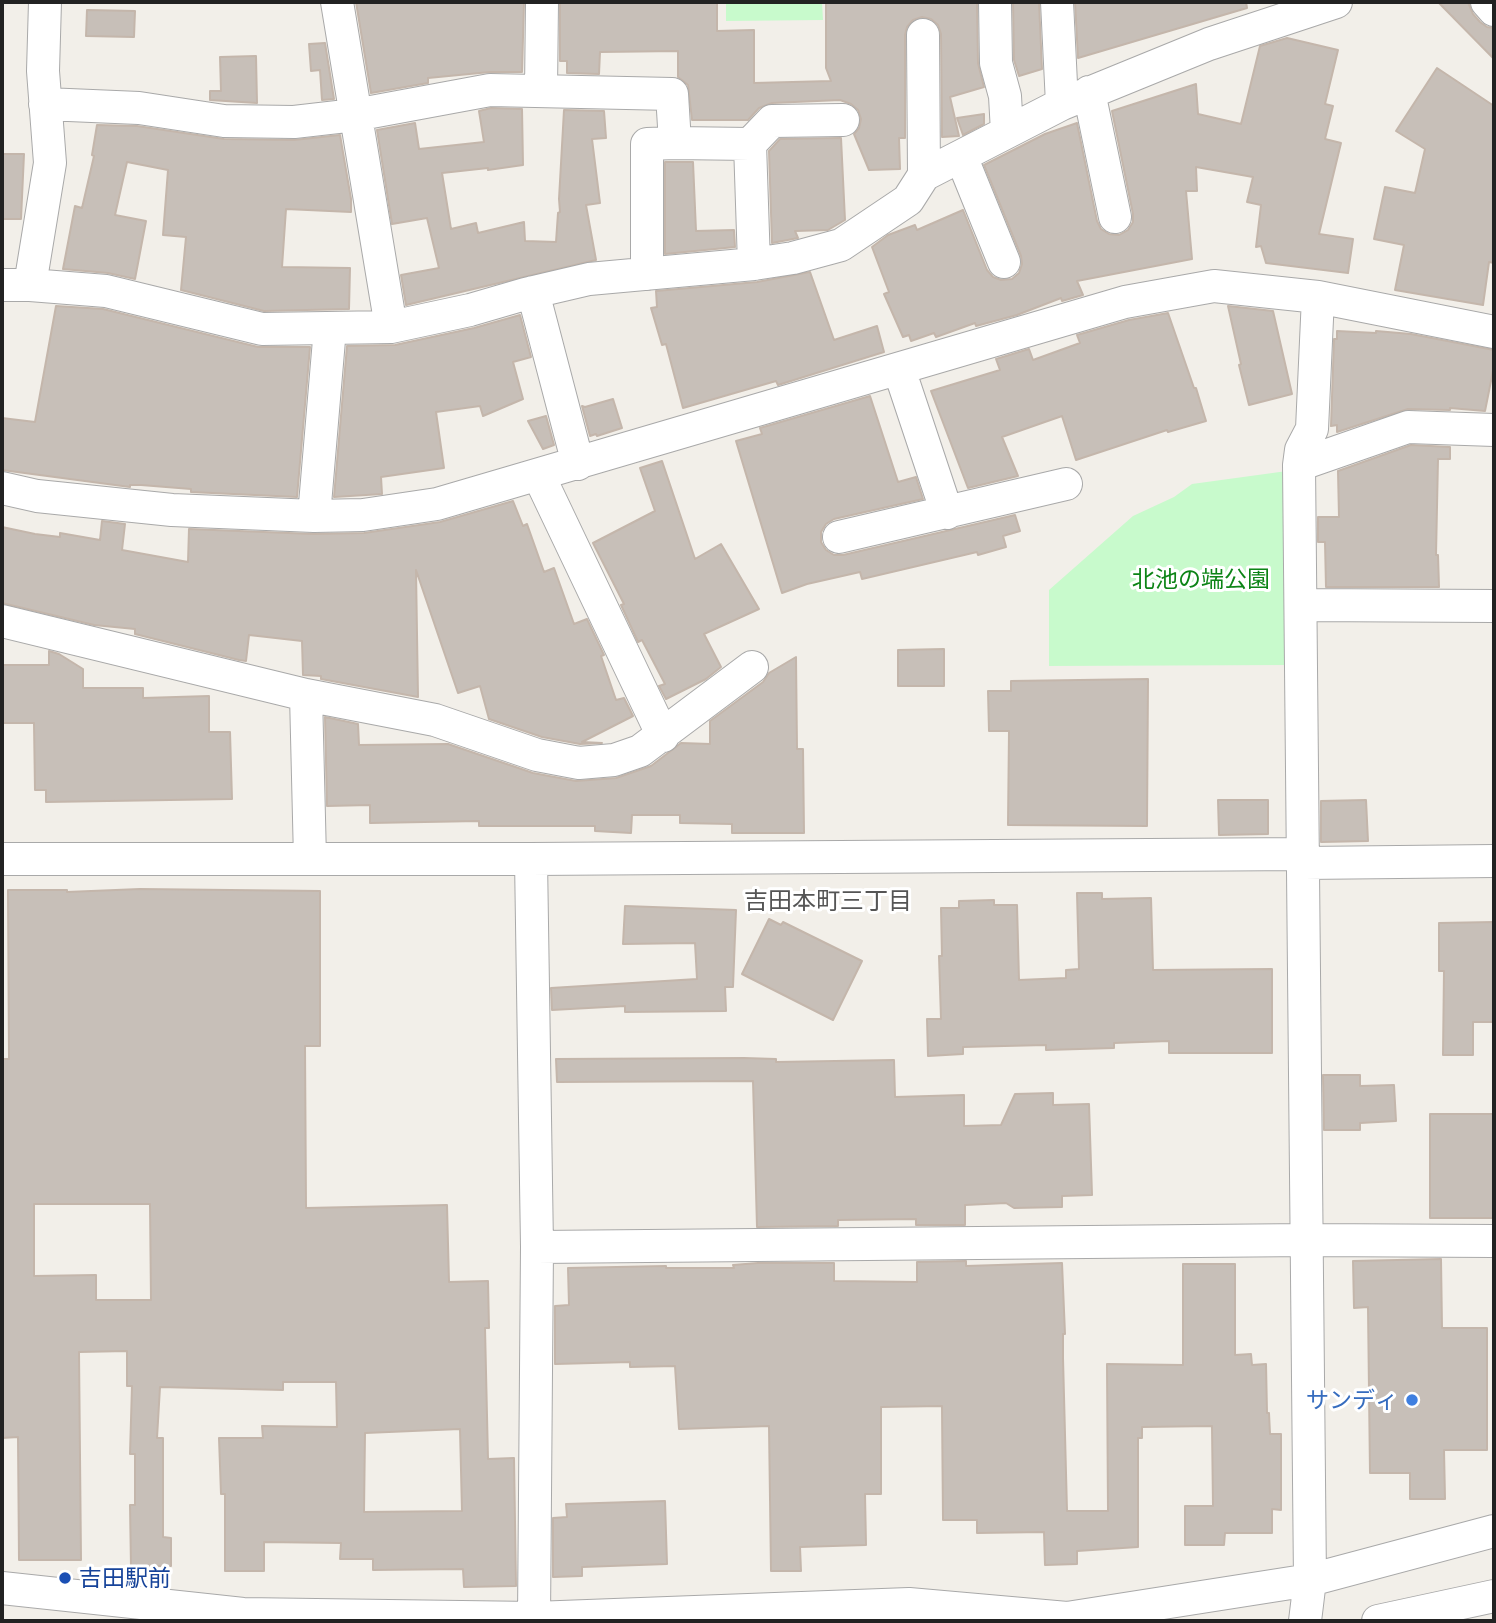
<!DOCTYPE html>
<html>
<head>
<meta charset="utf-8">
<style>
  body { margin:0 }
  #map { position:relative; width:1496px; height:1623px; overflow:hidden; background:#f2efe9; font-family:"Exo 2",sans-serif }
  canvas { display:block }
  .frame { position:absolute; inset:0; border:4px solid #222; pointer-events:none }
</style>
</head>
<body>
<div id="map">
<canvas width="1496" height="1623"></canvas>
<div class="frame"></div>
</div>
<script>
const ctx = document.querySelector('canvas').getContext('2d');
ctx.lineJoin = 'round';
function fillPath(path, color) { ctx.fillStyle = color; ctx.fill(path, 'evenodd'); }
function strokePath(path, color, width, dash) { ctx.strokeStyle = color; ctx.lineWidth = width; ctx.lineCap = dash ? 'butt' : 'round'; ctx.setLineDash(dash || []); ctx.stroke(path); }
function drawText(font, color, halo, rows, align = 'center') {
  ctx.font = font + ' "Exo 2","Noto Sans JP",sans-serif'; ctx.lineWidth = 6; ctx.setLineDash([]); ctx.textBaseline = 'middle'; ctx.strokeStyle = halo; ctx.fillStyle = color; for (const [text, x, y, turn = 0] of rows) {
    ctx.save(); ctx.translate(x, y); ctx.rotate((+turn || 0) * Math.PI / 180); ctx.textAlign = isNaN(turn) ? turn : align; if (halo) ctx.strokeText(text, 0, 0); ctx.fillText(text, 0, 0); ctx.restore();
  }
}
const park = new Path2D(`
  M726,2H822L823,20L726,21Z
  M1287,471L1288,665L1049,666V590L1133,516L1174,497L1192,484Z`);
const building = new Path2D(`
  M356,2H524L522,72H490L428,78V83L371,93Z
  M560,2H717V31L754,30V83L831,81L826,68V2H977L978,63L984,87L950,97L959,136L942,137L941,34L938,25L931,19L922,17L913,20L907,27L905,35V138H899L900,169L869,170L854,134L859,128L861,119L858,110L851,104L840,100L772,103L759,108L748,120H692L688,85L678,77V51L600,52L599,74L567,73V61H560Z
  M1013,2H1039L1042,69L1019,76L1014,60Z
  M1075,2H1246L1247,8L1078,58Z
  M1438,2H1468L1473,14L1480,22L1487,27L1494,28V59Z
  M87,10L135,11L134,37L86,36Z
  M1287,38L1338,50L1325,104L1333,106L1325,139L1341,143L1319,234L1353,239L1348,273L1266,263L1261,246L1256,247L1261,205L1247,202L1253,177L1196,167L1197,191H1186L1192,259L1077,281L1083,295L1062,301L1061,298L1017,315L976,326L975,323L936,337L934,333L911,341L909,335L903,337L884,294L889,292L872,247L888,235L915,225L917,230L963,210L987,270L993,277L1001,280L1012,279L1019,273L1022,264L1021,256L984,165L1045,134L1077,123L1097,221L1101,229L1109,234L1119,235L1128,230L1133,222V214L1112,111L1196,84L1198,114L1241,124L1260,46Z
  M325,43L334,99L322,100L320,70L311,71L309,44Z
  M256,56L257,103L210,100V91H221L220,57Z
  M1437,68L1494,106V263L1489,262L1483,305L1395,290L1404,245L1374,239L1385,187L1415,193L1425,149L1396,131Z
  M491,108L522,109L523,165L488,170V168L442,173L451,229L476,223L478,233L524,222L525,241L556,242L558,213L560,212L559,199L564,110L604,111L606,138L592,139L600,203L586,205L596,260L406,305L401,275L439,268L427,218L392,224L377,130L415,123L419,149L484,142L479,111Z
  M984,114V124L963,135L957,118Z
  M97,125L137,126L224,139L294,140L340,135L351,199V212L286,209L282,267L350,268L349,309L264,311L181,290L186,237L163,235L168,170L127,162L115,215L146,221L135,279L108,273L63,269L75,206L82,208L94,156L92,155Z
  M841,138L845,220L828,230L795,231L798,238L772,243L769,151L780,139Z
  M2,154H24L21,219H2Z
  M665,162H693L696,231L734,230L735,247L665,254Z
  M810,272L834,340L877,326L884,352L778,385L776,381L683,408L666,344L662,345L651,308L657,307L656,291L757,282Z
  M56,306L103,309L258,347H310L297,497L191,492V489L141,485H130V487L2,470V418L35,422Z
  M1228,306L1273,311L1292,394L1249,405L1239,365L1241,364Z
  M1168,313L1194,388H1196L1206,421L1168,432L1167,430L1076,460L1062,416L1002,437L1018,476L968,488L931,391L1000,370L996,359L1029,349L1033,360L1080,343L1077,335L1129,320Z
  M520,315L531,357L513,362L523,399L483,416L480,406L436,412L444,468L381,477L382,494L334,497L347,346L395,345L474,328Z
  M1337,331L1376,333V331L1411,334L1494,350V366L1485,411L1450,408V410L1408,409L1337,432V425L1331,426L1334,339H1337Z
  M870,396L898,482L916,477L923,499L834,519L826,524L821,532V542L826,550L834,555H843L1015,515L1020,531L1003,536L1006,547L978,555L977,552L862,579L860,572L807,584L782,593L736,441L762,434L760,428Z
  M613,399L622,428L597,436L596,434L590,436L582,406L585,407Z
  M546,416L554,445L543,449L528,421Z
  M1411,445L1450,447V459H1438L1436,555H1438L1439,587H1326L1325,542H1318V517H1339L1338,471Z
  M662,461L695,559L721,544L759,609L704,634L721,667L706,679L666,699L659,686L665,684L642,640L638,642L621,605L624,604L593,543L655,511L640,468Z
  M513,501L523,526L527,524L544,572L554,568L574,624L587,619L604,655L601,656L616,700L624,698L633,716L582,742L602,743L580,744L542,737L489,719L480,686L458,693L416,570L418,697L321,679V676L303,675L302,641L249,635L246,661L239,660L135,634V629L94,625L2,603V527L35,534L60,537V533L100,540L102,521L125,524L122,550L188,562L189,529L313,534L364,533L440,522Z
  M944,649V686H898V650Z
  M49,651L59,654L83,669V688H143V698L209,696V732H230L232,799L46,802V790H35L34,723H2V665H49Z
  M796,657L797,749H803L804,833H732V824L680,823V815H632L631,833L595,831V826H479V821L370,823V805L327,806L325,717L358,724L359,745L448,744L533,773L576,781L616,778L651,766L681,743L710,744V721L763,682L769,673Z
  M1148,679L1147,826L1008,825L1009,731H989L988,691H1011V681Z
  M1218,800H1268V834L1219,835Z
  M1366,800L1368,841L1321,842V801Z
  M140,889L320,891V1046H305L306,1208L447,1205L449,1282L488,1281L489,1328H485L488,1459L514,1458L516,1586L464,1587L463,1569L373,1570V1559H340L341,1543L264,1542V1571H225V1494H221L219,1438H263L262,1426L337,1427L336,1382H283V1390L160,1387L157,1438H163V1537L171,1538V1566L131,1567L130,1505H135V1454H130L132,1386H127V1351L79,1352L81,1560H19L18,1437L2,1438V1059H9L8,890H67V892ZM34,1204H150L151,1300H96V1275L34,1276ZM460,1429L462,1511L364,1512L365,1433Z
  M1077,893H1102V899L1151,898L1153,970L1272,969V1053H1169V1041L1114,1043V1048L1046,1050V1045L963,1047V1054L928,1056L927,1019H941L939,956H942L941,908H959V901L994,900V905H1017L1019,980L1066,978V970L1079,969Z
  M625,906L736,910L733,987H725L726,1011L625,1012V1006L552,1010L551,988L697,979L695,943L623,944Z
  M769,919L781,925L783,922L862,961L833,1020L742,974Z
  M1494,922V1022H1473V1055H1443L1444,971H1439V923Z
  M744,1058L776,1059V1062L894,1060L895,1097L964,1095V1126L1001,1125L1015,1094L1053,1093V1105L1089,1104L1092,1195L1062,1196V1207L1014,1208L1006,1203L965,1205V1225H916V1219L838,1220V1226L757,1227L753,1081L557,1082L556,1059Z
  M1323,1075H1360V1086L1394,1085L1396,1121L1360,1123V1130H1324Z
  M1430,1114H1494V1218H1430Z
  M1441,1259L1442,1328H1487V1450H1444L1445,1499H1410V1473H1370L1368,1307L1354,1308L1353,1261Z
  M966,1261V1266L1062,1263L1065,1334H1063V1358L1067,1511H1108L1107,1364L1183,1365V1264H1235V1355L1251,1354L1252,1365L1266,1364L1267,1413H1269L1270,1434H1281V1510L1272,1509V1533H1225L1224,1545H1185V1506H1213L1212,1426L1142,1427V1438H1138V1547L1077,1551V1564L1045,1565L1044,1532L977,1533V1520H943L942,1406L881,1407V1494H865L866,1545L800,1547L801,1571H771L769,1426L679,1429L675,1366L630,1367V1362L555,1364V1306L569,1305L568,1268L666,1266V1268H734L733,1265L758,1263H834V1281L917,1282V1262Z
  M665,1501L667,1564L582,1567V1576L553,1577V1518L567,1517L566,1504Z`);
const minor = new Path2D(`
  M337,2L391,327
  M995,2L996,63L1005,96L1007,132
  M1057,2L1062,104
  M1487,2L1494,10
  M923,35L924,175
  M541,91L542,2
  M1089,92L1115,217
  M45,104L139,108L224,121L294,122L355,115L490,90L672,94L675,143L647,144V274
  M675,143L750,144
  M961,156L1004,262
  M754,264L750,144L772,121L843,120
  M2,285H30L106,291L262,329L391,327L470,310L525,294L589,279L754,264L793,258L841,245L908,200L924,175L1062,104L1209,44L1336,2
  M30,285L50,163L43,71L45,2
  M533,292L578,464
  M899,369L947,513
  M1299,465L1408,427L1494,430
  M539,476L663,736
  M2,488L37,496L172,510L314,516L363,515L437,504L1125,302L1214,286L1318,297L1494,332
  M314,516L330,328
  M839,537L1066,484
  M1301,605L1494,606
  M2,621L306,695L435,720L537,755L579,763L614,760L640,751L752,667
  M306,695L310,859
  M2,859H531L1304,854
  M531,859L537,1247L534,1618
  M1304,863L1494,861
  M537,1247L1308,1240L1494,1241
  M2,1588L243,1614L534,1618L909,1604L1067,1618L1310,1580L1494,1531
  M1305,1621L1310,1580L1299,465L1301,450L1312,429L1318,297
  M1378,1621L1494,1596`);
const markers = [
  [1412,1400,7,"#3f7fe0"],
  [65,1578,7,"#1a4fb4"]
];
const parkNames = [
  ["北池の端公園",1201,579]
];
const shopNames = [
  ["サンディ",1398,1400]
];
const transitNames = [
  ["吉田駅前",79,1578]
];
const neighbourhoodNames = [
  ["吉田本町三丁目",828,901]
];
fillPath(park, '#c8facc');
fillPath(building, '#c7bfb8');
strokePath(building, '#c4b6ab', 2);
strokePath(minor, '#a9a9a9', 34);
strokePath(minor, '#fff', 32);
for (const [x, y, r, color] of markers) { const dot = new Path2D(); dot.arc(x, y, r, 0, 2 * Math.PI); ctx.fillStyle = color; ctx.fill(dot); strokePath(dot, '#fff', 2.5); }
drawText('23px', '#0c8416', '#fff', parkNames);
drawText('23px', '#366cbe', '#fff', shopNames, 'right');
drawText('23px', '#164399', '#fff', transitNames, 'left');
drawText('24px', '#555', '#fff', neighbourhoodNames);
</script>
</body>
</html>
